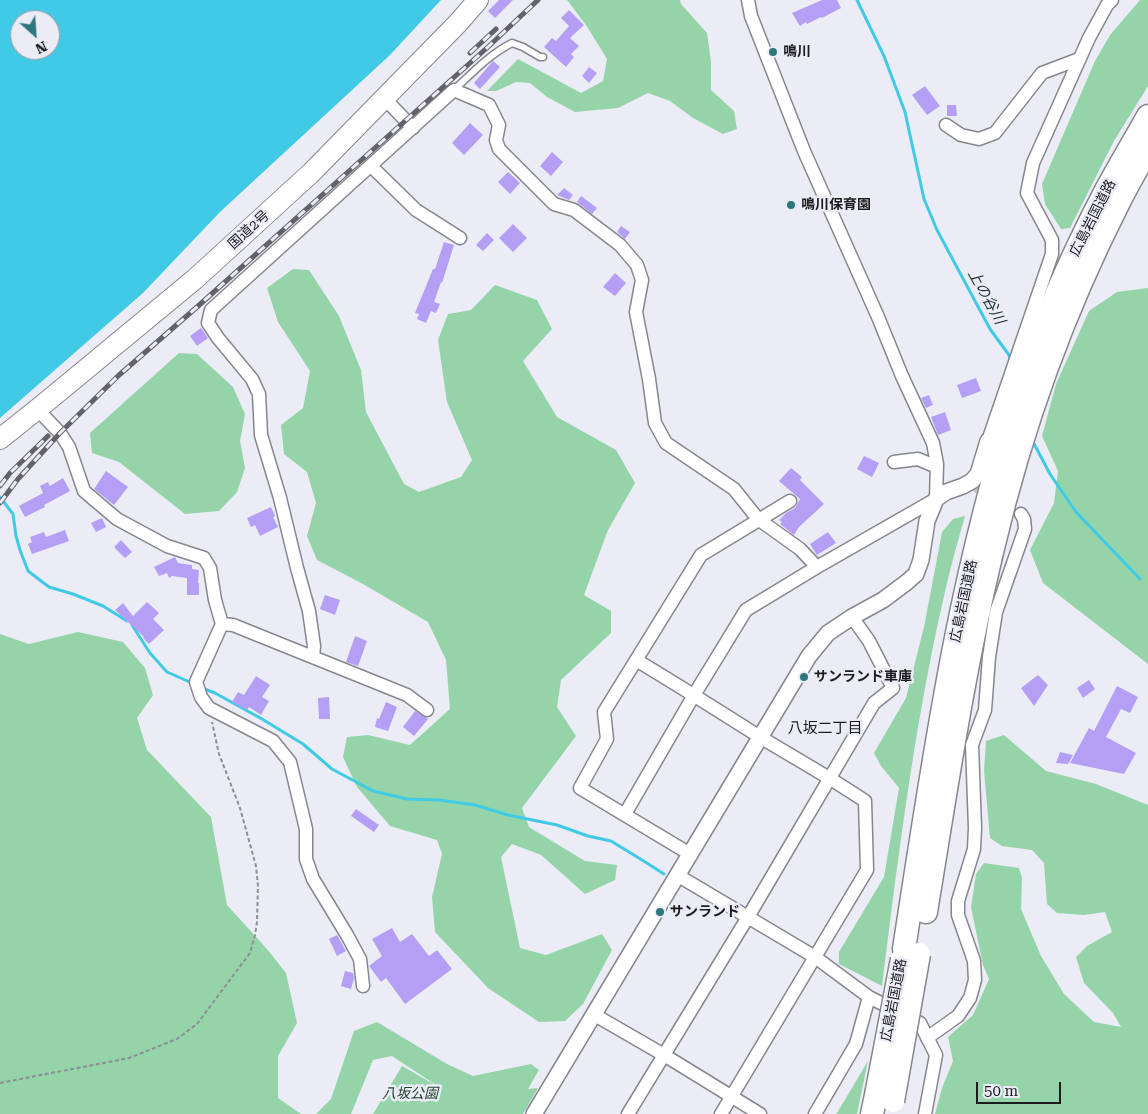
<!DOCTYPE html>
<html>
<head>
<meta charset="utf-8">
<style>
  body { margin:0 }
  #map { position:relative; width:1148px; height:1114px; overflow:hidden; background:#ececf6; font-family:"Roboto Serif",serif }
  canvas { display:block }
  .north { position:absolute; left:10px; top:10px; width:50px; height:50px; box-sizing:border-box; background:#ececf6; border:1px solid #9999a0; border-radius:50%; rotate:154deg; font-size:14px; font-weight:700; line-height:20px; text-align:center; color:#1c1c1f }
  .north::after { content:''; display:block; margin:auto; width:18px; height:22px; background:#2d777c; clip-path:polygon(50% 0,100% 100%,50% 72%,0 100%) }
  .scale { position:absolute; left:976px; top:1082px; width:85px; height:22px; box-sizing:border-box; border:2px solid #1c1c1f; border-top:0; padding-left:6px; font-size:15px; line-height:18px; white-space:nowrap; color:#1c1c1f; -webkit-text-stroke:4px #ececf6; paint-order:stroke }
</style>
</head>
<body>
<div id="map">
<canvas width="1148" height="1114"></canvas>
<div class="north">N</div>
<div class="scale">50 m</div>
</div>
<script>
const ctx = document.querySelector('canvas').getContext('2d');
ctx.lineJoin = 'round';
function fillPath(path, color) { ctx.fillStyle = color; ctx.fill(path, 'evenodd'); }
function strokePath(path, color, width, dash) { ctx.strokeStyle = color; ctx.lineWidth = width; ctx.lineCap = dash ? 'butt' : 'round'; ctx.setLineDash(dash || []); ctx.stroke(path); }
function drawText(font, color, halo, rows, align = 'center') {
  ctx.font = font + ' "Roboto Serif","Noto Sans JP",serif'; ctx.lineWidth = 5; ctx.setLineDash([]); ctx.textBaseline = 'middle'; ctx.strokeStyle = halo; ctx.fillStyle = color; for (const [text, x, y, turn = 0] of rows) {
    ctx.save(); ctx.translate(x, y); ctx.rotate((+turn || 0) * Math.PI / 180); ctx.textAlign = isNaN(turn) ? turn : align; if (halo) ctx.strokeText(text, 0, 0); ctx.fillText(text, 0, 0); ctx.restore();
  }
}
const green = new Path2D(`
  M567,0H680L681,4L707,33L711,62V90L734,111L737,129L723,134L693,118L670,101L648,93L618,108L575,112L547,97L530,83L516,82L496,91H487L518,59L581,93L603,81L607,59L586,25Z
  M1140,0H1148V86L1114,141L1070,228L1061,229L1045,204L1042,184L1095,61L1110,35Z
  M293,269L309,270L339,316L361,370L366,412L404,484L419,492L461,477L472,460L447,402L438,340L448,314L471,310L495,285L537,300L552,329L523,361L557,417L616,450L635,483L608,530L584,595L611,611V633L561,680L557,707L576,736L522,808L529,827L585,861L617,865L615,880L585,894L541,855L512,844L501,857L520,948L546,955L602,934L612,950L583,1004L565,1021L539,1022L488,988L435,932L432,897L442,854L437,840L390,826L357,787L343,757L347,737L368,735L410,745L450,709L446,660L428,622L363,584L317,560L307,536L316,503L307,472L284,454L281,425L303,408L310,371L278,322L267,288Z
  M1148,288V664L1043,583L1030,550L1054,503L1058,471L1042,436L1056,384L1089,311L1117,292Z
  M179,353L197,354L233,387L245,414L240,441L245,468L237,492L219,511L185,514L119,462L92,453L90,433Z
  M965,516C959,537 953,558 948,579C916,712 899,850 882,986L839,964V952L884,877L899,788L881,766L874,753L906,698L924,627L942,532L953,519Z
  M78,632L123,642L145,668L153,695L137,718L147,750L211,817L227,905L267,949L286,973L297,1023L278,1056V1098L301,1114H0V634L29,644Z
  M1004,735L1046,771L1096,784L1148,805V1114H935L942,1088L953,1061L948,1037L973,1015L989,979L983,965L971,907L976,874L984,863L1019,868L1022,878L1021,909L1041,956L1064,994L1094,1022L1121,1027L1113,1013L1084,983L1076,957L1087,946L1112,932L1105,912L1084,915L1057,913L1047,904L1044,863L1032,850L1002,846L990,838L984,771L986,741Z
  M377,1022L447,1064L473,1076L531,1064L539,1070L528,1089L538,1088L523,1114H373L402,1066L442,1089L392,1056L373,1060L351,1114H316L331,1099L354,1031Z
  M868,1061L857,1114H836L837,1113Z`);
const water = new Path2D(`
  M0,0H441L390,55L220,212L143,293L0,418ZM20,20H50V50H20Z`);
const stream = new Path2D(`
  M857,0L884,56L905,112L924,199L937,230L990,329L1009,355L1010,360
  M1032,440L1050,474L1076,512L1140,579
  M0,497L13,514L16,536L20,550L28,571L49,587L73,594L103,606L127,621
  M132,625L150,653L167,672L192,683
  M202,688L215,693L262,719L303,744L332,769L373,791L407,799L439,800L475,805L508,815L557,825L588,836L611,841L642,860L664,874`);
const building = new Path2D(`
  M499,0H513L495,18L488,11Z
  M822,0H837L841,8L822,18L821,17L807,24L806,22L800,26L792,13Z
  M569,10L584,25L570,38L579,46L571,54L574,57L566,67L544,47L552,38L556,41L569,26L561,18Z
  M493,61L500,67L480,89L474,83Z
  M589,67L597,73L589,83L582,76Z
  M925,86L940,106L927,115L912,95Z
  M947,105H956L957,116H947Z
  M470,123L483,135L464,155L452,143Z
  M552,152L563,162L551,176L540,166Z
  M508,172L520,183L510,194L498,182Z
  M564,188L573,195L569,200L557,195Z
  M581,196L597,208L592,214L577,202Z
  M513,224L527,238L513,252L499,238Z
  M621,226L630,232L625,239L617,232Z
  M487,233L494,240L483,251L476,245Z
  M444,242L454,245L442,283L441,282L434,302L440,304L436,313L431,311L426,323L417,319L419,314L415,313L433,269H435Z
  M615,273L626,283L615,296L603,287Z
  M201,328L208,338L197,346L190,336Z
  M976,378L981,391L962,398L957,385Z
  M929,395L933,405L926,408L921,398Z
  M945,412L951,430L938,435L931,417Z
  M864,456L879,463L872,477L857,469Z
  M791,468L802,477L800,480L824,504L799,527L794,535L780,524L782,522L779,520L786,513L795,508L800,499L779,481Z
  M106,471L128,487L114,505L94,489Z
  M63,478L70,491L44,505L45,507L25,517L19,506L43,493L40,486L48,482L50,486Z
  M271,507L275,516L273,517L278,527L260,536L255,525L251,527L247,518Z
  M102,518L106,527L96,532L91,523Z
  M65,530L69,541L32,554L28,544L32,542L30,537L44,532L46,537Z
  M828,532L836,543L817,555L810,544Z
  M121,540L132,552L125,558L114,547Z
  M175,557L178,563L192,565V569L199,570L198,583H199V595H187V578L172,576L169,578L167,573L159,576L154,567Z
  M325,595L340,600L335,615L320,609Z
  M147,602L159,613L153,619L164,630L149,644L143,638L144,637L115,610L123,603L133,616Z
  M355,636L367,641L358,666L346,662Z
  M1038,675L1048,685L1034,706L1021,688Z
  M256,676L270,685L262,697L269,701L261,715L249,707L247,710L232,702L238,692L244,695Z
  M1089,680L1095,689L1083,698L1077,688Z
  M1117,686L1138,697L1130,713L1121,709L1106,737L1136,753L1124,774L1070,763L1089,728L1094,731Z
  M329,697L330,719H319L318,698Z
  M386,702L397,707L388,731L375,727L377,718L379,719Z
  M415,711L428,719L414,736L403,727Z
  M1060,752L1073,755L1068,764L1056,763Z
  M356,809L379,825L374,832L351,816Z
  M392,928L400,942L412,934L429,956L437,950L452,969L405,1004L386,978L381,982L369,966L382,956L372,939Z
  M337,935L346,951L337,956L329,939Z
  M345,971L353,973L354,978L351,989L341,986Z`);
const minorTunnel = new Path2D(`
  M972,481L979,488L1021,514`);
const path = new Path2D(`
  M0,1083L129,1058L177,1039L197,1024L250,953L255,935L257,922L258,886L256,866L240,808L219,754L212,722`);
const service = new Path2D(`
  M454,90C472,73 490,54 512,43L523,47L540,57H543`);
const minor = new Path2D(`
  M384,98L413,128
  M946,125L961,135L979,139L995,133L1042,73L1079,59
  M371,166L416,210L460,238
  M37,409L60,433L69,447L84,491L117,519L167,546L204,558L210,568L215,600L222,624L196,682L201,697L209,708L273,741L290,762L306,829V859L313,879L347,935L360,959L363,986
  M988,441L1052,254V240L1027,193L1033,163L1089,38L1107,5L1112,0
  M894,462L918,459L937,467
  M222,624L233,625L407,695L427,710
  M313,657L314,646L309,611L297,568L280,498L261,435L259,394L252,379L218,338L208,323L211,310L454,90L489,105L499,125L496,140L499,149L554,204L574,210L620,245L637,265L642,280L636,312L649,379L655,423L666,443L734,489L758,519L800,549L817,567
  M636,660C678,685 719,711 760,737C795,758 831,778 865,801L867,870L721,1114
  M625,814L694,695L746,610L817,567L936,499L937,464L933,443L902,376L878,317L804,151L751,16L748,0
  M690,854L580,788L607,739L604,712L701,555L790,501
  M677,875L815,957L869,997L920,1023L936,1055L925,1114
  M593,1014L664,1055L760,1114
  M927,1038L958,1016L970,998L975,980L974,961L958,915V901L974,849L975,828L972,745L985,710L989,657L996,612L1025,529L1024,519L1021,514
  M628,1114L748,917L874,703L893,688L869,641L852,617
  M815,1114L856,1044L869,997`);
const tertiary = new Path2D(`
  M534,1114L809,656L828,633L852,617L883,600L907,582L916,574L921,560L927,521L936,499L946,492L963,486L972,481L978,474L988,441`);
const trunk = new Path2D(`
  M0,439L45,403L195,279L311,173L459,22L478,0`);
const motorway = new Path2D(`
  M926,912C946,790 964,668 993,548C1021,429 1063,312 1119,202C1128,184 1138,167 1148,149
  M904,949C933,763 959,574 1019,394C1041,325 1071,257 1105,192C1119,166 1134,141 1148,116
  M872,1114L876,1095`);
const rail = new Path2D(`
  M470,53L496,29
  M0,486L10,473L48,436
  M0,503L18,479L60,433L118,376L197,307L489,46L538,0`);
const motorwayBridge = new Path2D(`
  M876,1095L902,959
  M893,1101L919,954`);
const markers = [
  [773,52,5,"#2d777c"],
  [791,205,5,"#2d777c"],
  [804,677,5,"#2d777c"],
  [660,912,5,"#2d777c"]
];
const poiNames = [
  ["鳴川",783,52],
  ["鳴川保育園",801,205],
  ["サンランド車庫",814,677],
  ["サンランド",670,912]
];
const streetNames = [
  ["広島岩国道路",1093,218,-63],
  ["国道2号",249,230,-42],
  ["広島岩国道路",964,601,-78],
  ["広島岩国道路",894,1000,-79]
];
const parkNames = [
  ["八坂公園",410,1094]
];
const waterNames = [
  ["上の谷川",986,297,61]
];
const neighbourhoodNames = [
  ["八坂二丁目",825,729]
];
fillPath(green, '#94d4a8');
fillPath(water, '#41cae6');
strokePath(stream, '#41cae6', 3);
fillPath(building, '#b59ff4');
strokePath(minorTunnel, '#c2c2cb', 12, [12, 6]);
strokePath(service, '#86868f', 9);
strokePath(minor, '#86868f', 15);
strokePath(tertiary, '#86868f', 18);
strokePath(trunk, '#86868f', 22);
strokePath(motorway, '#86868f', 25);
strokePath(path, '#8e8e95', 2, [4, 2.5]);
strokePath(service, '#fff', 6);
strokePath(minor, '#fff', 12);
strokePath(tertiary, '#fff', 15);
strokePath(trunk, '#fff', 20);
strokePath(motorway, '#fff', 22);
strokePath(rail, '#626268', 5);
strokePath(rail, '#ececf6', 3, [9]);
strokePath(motorwayBridge, '#86868f', 25, []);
strokePath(motorwayBridge, '#fff', 22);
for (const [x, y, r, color] of markers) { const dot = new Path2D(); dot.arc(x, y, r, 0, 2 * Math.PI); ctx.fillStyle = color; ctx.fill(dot); strokePath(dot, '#ececf6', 2); }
drawText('bold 14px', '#1c1c1f', '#ececf6', poiNames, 'left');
drawText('14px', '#1c1c1f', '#ececf6', streetNames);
drawText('italic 14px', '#1c422a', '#ececf6', parkNames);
drawText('italic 15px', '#20363c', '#ececf6', waterNames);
drawText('15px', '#1c1c1f', '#ececf6', neighbourhoodNames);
</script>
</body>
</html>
